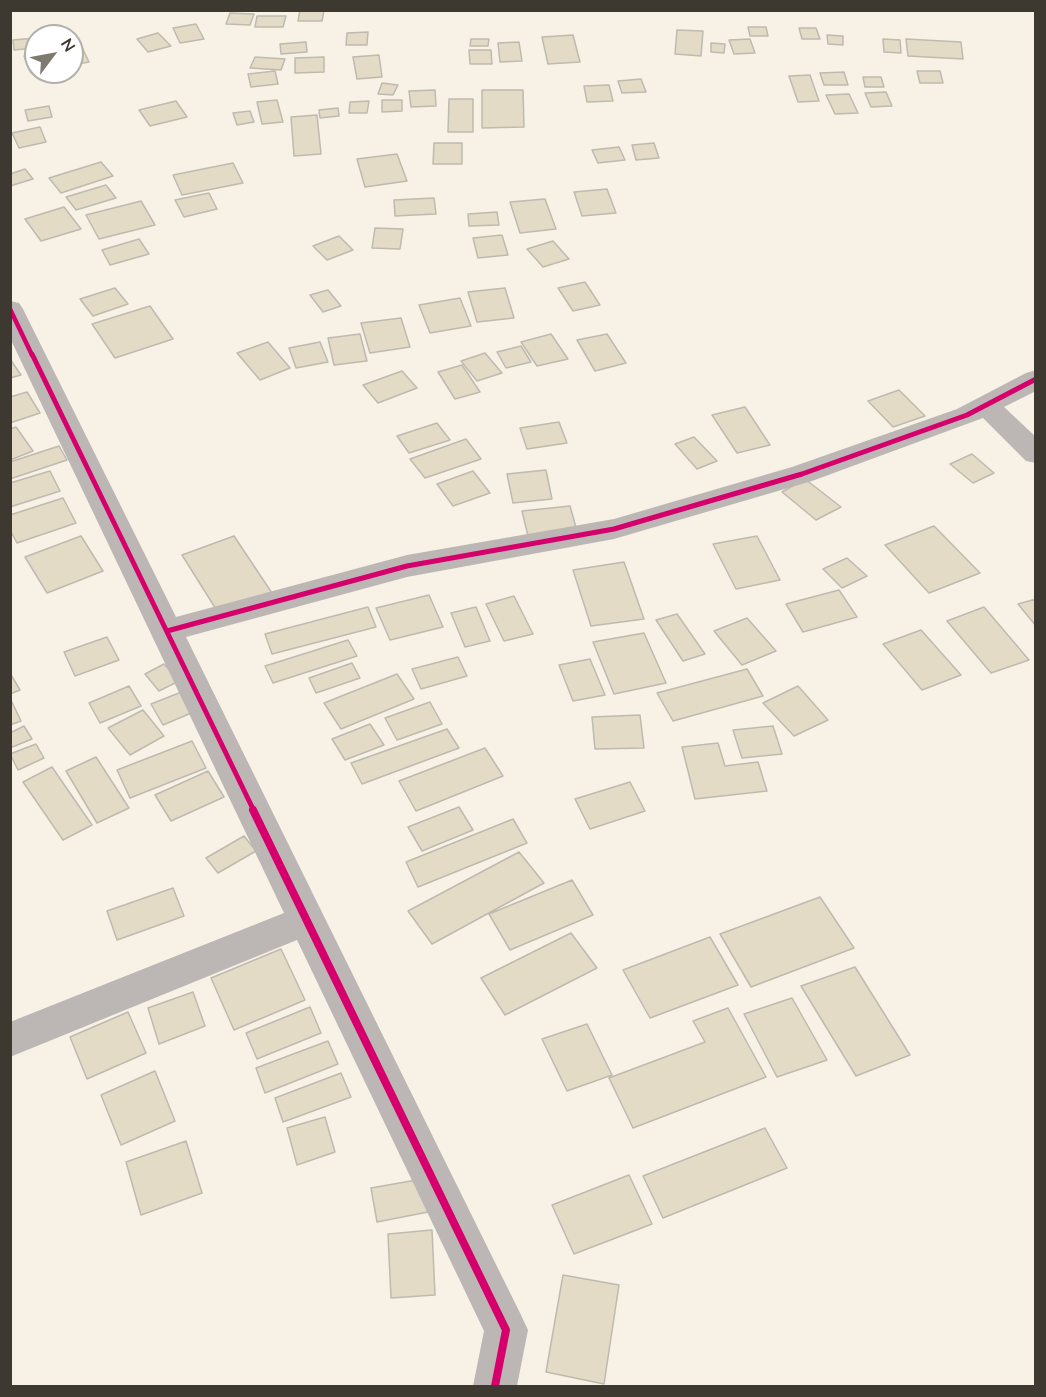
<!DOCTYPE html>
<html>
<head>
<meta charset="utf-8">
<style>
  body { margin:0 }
  #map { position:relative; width:1046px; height:1397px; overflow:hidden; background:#f7f2e5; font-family:"Nunito Sans",sans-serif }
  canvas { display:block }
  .frame { position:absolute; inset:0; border:12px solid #3d3930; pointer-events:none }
  .north { position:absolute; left:24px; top:24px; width:60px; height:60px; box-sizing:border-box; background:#fff; border:2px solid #b1b0ac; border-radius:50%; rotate:58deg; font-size:16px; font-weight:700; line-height:24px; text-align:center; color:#3d3930 }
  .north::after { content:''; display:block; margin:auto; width:21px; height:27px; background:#7e7a6f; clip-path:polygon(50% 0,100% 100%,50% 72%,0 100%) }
</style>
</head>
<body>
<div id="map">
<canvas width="1046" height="1397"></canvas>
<div class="frame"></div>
<div class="north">N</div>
</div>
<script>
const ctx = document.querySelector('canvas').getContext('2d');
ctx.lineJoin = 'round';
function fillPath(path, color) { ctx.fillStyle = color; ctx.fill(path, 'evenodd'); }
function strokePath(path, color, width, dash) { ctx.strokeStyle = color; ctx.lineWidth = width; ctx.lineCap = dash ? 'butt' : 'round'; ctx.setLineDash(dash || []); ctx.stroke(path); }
const building = new Path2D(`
  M300,10H324L322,21H298Z
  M230,13L254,14L250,25L226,24Z
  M257,16H286L283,27H255Z
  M196,24L204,39L180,43L173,28Z
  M748,27H766L768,36H750Z
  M799,28H816L820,39H802Z
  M677,30L703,31L701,56L675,54Z
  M368,32L367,45H346L347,33Z
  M158,33L171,46L148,52L137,39Z
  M573,35L580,62L548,64L542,37Z
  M827,35L843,36V45L828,44Z
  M36,38V48L14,50L13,40Z
  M471,39H489L488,46H470Z
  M750,39L755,53L734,54L729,40Z
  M883,39L900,40L901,53L884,52Z
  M906,39L961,42L963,59L908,56Z
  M306,42L307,52L281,54L280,44Z
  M519,42L522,61L500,62L498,43Z
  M711,43L725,44L724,53L711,52Z
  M81,45L89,62L72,65V47Z
  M469,50H491L492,64H470Z
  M36,54V72L31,73L24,56Z
  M379,55L382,77L357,79L353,57Z
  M255,57L285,59L281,70L250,68Z
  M324,57V72L295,73V58Z
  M275,71L278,84L251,87L248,74Z
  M917,71H940L943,83H920Z
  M844,72L848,85H824L820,73Z
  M810,75L819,101L798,102L789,76Z
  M863,77H881L884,87H865Z
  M641,79L646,92L622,93L618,81Z
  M382,83L398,85L393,95L378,94Z
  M609,85L613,101L587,102L584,86Z
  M435,90L436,106L411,107L409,91Z
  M482,90H523L524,127L482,128Z
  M886,92L892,106L871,107L865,93Z
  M849,94L858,113L835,114L826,95Z
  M449,99H473V132H448Z
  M277,100L283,122L262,124L257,102Z
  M382,100H402V111L382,112Z
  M176,101L187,117L150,126L139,110Z
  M369,101L367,113H349L350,102Z
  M49,106L52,117L28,121L25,110Z
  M338,108L339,116L320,118L319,110Z
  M250,111L254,122L237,125L233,113Z
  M317,115L321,154L294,156L291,117Z
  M40,127L46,142L19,148L12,133Z
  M434,143H462V164H433Z
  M654,143L659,158L636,160L632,145Z
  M619,147L625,160L598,163L592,150Z
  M397,154L407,181L365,187L357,159Z
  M101,162L113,176L61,193L49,178Z
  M233,163L243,183L182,195L173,175Z
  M25,169L33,179L10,186V174Z
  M106,185L116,198L76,210L66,197Z
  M607,189L616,213L582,216L574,192Z
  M209,193L217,209L184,217L175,200Z
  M434,198L436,214L395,216L394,200Z
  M545,199L556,229L520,233L510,202Z
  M141,201L155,225L99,239L86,215Z
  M64,207L81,229L41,241L25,219Z
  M497,212L499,225L469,226L468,214Z
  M375,228L403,229L400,249L372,248Z
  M502,235L508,255L478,258L473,238Z
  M339,236L353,250L327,260L313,246Z
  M139,239L149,254L110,265L102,250Z
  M553,241L569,259L543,267L527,249Z
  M585,282L600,305L573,311L558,288Z
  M115,288L128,304L93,316L80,299Z
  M505,288L514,318L477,322L468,292Z
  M328,290L341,306L323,312L310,295Z
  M460,298L471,326L430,333L419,305Z
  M150,306L173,339L115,358L92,324Z
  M401,318L410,347L370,353L361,323Z
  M360,334L367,361L334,365L328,338Z
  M551,334L568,359L537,366L521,342Z
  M607,334L626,363L595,371L577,340Z
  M268,342L290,368L260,380L237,353Z
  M320,342L328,362L296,368L289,348Z
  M521,346L531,362L506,368L497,352Z
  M485,353L502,373L477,381L461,361Z
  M10,359L21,375L10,378Z
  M462,365L480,392L455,399L438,372Z
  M402,371L417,388L378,403L363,385Z
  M899,390L925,416L893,427L868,401Z
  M27,392L40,413L10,423V397Z
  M745,407L770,445L737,453L712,415Z
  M559,422L567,443L527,449L520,428Z
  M437,423L450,440L409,453L397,436Z
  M16,427L33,451L10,460V429Z
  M694,437L717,461L697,469L675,444Z
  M466,439L481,459L425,478L410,459Z
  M59,446L67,460L10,479V462Z
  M972,454L994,473L973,483L950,464Z
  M546,470L552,499L513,503L507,474Z
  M50,471L60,491L10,507V483Z
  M473,471L490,493L453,506L437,484Z
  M805,479L841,507L816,520L782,492Z
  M63,498L76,523L17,543L10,530V515Z
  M570,506L577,531L528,536L522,511Z
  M934,526L980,573L929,593L885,545Z
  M81,536L103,571L47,593L25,557Z
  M234,536L272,593L219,614L182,555Z
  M757,536L780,580L736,589L713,544Z
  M847,558L867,576L842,588L823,569Z
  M624,562L644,619L591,626L573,570Z
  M839,590L857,617L803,632L786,604Z
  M429,595L443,627L390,640L376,608Z
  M514,596L533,634L504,641L486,604Z
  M1036,599V626L1018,604Z
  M368,607L376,627L272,654L265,634Z
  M476,607L490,641L465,647L451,613Z
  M984,607L1029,660L991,673L947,621Z
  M677,614L705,654L683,661L656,620Z
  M747,618L776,651L742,665L714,631Z
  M921,630L961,675L922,690L883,644Z
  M644,633L666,683L614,694L593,642Z
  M107,637L119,660L75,676L64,652Z
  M348,640L357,656L273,683L265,666Z
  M458,657L467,676L421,689L412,669Z
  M590,659L605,695L573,701L559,665Z
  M352,663L360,678L316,693L309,678Z
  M164,664L179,681L159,691L145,674Z
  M747,669L763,696L673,721L657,693Z
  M10,673L20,690L10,694Z
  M397,674L414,699L341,729L324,703Z
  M129,686L141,706L100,723L89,703Z
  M798,686L828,720L794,736L763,703Z
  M184,691L196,711L163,725L151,704Z
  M10,698L21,721L10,725Z
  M430,702L442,724L397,740L385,718Z
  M143,710L164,736L130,755L108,728Z
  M640,715L644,748L595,749L592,717Z
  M370,724L384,745L345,760L332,739Z
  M24,726L32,739L10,748V733Z
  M773,726L782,754L742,758L733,730Z
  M447,729L459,748L362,784L351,763Z
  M192,741L206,768L130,798L117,770Z
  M718,743L725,766L758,762L767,791L695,799L682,747Z
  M36,744L44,758L18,770L10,754Z
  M485,748L503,776L416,811L399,781Z
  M96,757L129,808L97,823L66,771Z
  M52,767L92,825L63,840L23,782Z
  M208,771L224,797L171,821L155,795Z
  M630,782L645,811L590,829L575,799Z
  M459,807L473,830L422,851L408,827Z
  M513,819L527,843L418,887L406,862Z
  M244,836L256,851L218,873L206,858Z
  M519,852L544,883L432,944L408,911Z
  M572,880L593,915L510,950L489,914Z
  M173,888L184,916L117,940L107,911Z
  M820,897L854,948L751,987L720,934Z
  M571,933L597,968L505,1015L481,978Z
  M710,937L738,985L650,1018L623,970Z
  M281,949L305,1000L234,1030L211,978Z
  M855,967L910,1055L856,1076L801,986Z
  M193,992L205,1026L159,1044L148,1008Z
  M792,998L827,1060L777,1077L744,1014Z
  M310,1007L321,1033L257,1059L246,1033Z
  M728,1008L766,1077L633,1128L609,1078L705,1042L693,1021Z
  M128,1012L146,1053L87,1079L70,1037Z
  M587,1024L612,1075L567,1091L542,1039Z
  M328,1041L338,1064L265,1093L256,1068Z
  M155,1071L175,1121L121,1145L101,1095Z
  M341,1073L351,1097L283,1122L275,1098Z
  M325,1117L335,1152L297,1165L287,1128Z
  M765,1128L787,1168L663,1218L643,1176Z
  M186,1141L202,1193L141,1215L126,1162Z
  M629,1175L652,1224L574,1254L552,1205Z
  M422,1179L428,1212L377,1222L371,1188Z
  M432,1230L435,1295L391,1298L388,1234Z
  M563,1275L619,1285L604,1384L546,1372Z`);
const street = new Path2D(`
  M10,301L19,303L23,309L176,617L407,555L614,519L792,467L957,409L1026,373L1036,370V391L1004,407L1036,437V463L1026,461L983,418L812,481L614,539L407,577L186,637L521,1315L528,1330L517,1386H473L484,1331L297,940L10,1057V1022L284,913L10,338Z`);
const cyclewayFar2 = new Path2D(`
  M10,309L32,355`);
const cyclewayFar1 = new Path2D(`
  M32,354L254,811
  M167,631L407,566L614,529L802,474L967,415L1036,379`);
const cycleway = new Path2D(`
  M253,810L506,1330L495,1386`);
fillPath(building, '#e4dbc6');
strokePath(building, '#bebab0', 1.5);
fillPath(street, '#bcb7b5');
strokePath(cyclewayFar2, '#d6006c', 4.5);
strokePath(cyclewayFar1, '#d6006c', 5);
strokePath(cycleway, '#d6006c', 8);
</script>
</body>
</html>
